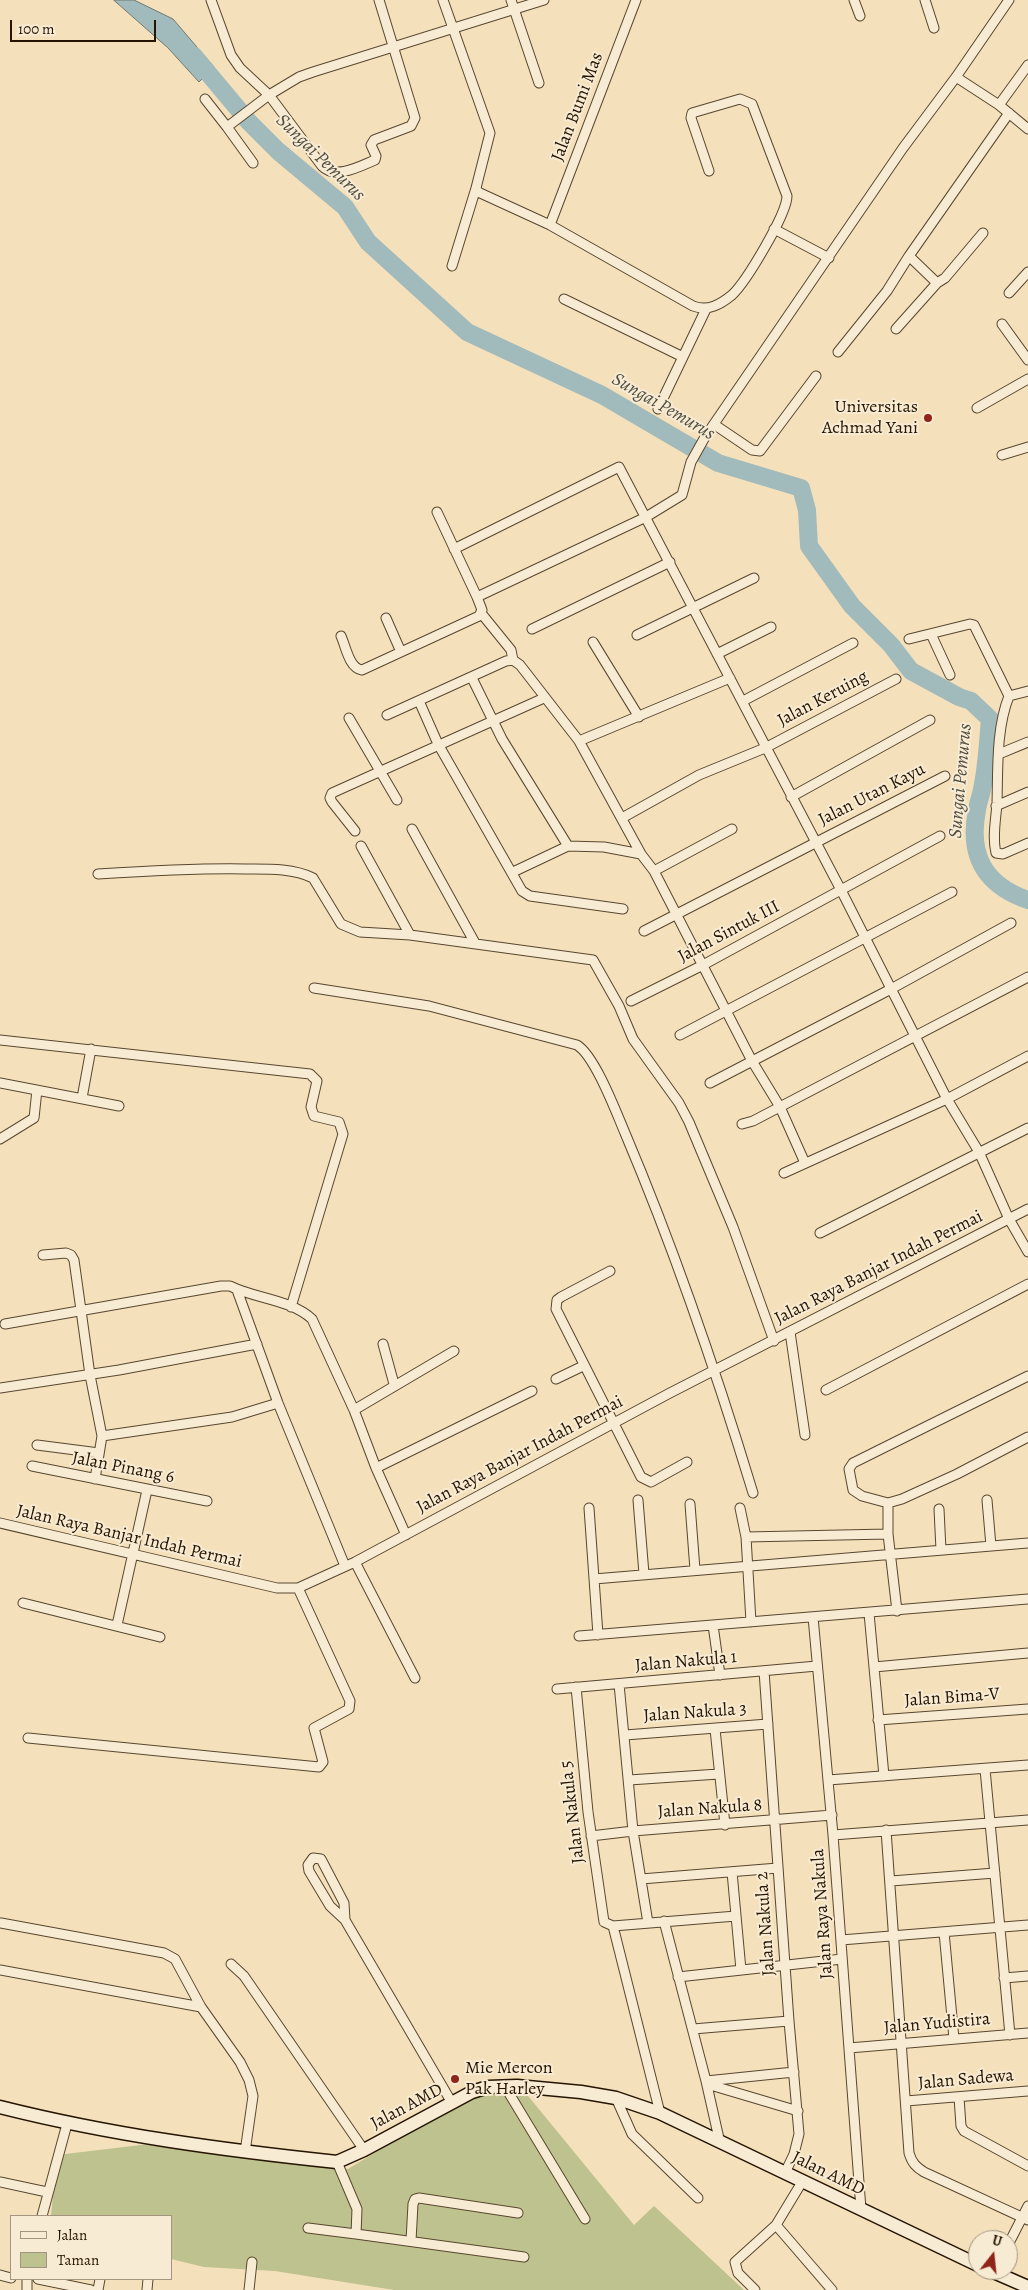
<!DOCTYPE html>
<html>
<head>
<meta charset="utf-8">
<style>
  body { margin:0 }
  #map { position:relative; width:1028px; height:2290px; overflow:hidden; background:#f4e0bb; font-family:Alegreya,serif }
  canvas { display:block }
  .legend { position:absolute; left:10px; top:2215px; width:162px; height:65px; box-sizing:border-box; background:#f8ebd3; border:1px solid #a3957f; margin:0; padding:6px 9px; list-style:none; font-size:15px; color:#241400 }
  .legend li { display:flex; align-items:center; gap:10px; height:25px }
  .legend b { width:25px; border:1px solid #a3957f }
  .north { position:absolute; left:968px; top:2230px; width:50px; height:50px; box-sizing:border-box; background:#f8ebd3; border:1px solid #a3957f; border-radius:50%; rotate:16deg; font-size:14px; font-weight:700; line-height:20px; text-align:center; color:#241400 }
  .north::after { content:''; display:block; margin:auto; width:18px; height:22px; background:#8f2418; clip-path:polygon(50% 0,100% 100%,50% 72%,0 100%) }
  .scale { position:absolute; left:10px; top:20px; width:146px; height:22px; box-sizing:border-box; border:2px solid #241400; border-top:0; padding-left:6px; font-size:15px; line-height:18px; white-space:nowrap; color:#241400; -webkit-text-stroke:4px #f8ebd3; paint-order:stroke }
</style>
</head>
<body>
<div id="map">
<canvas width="1028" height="2290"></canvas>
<ul class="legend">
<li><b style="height:6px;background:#f8ebd3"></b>Jalan</li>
<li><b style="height:14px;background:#bec28e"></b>Taman</li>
</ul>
<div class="north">U</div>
<div class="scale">100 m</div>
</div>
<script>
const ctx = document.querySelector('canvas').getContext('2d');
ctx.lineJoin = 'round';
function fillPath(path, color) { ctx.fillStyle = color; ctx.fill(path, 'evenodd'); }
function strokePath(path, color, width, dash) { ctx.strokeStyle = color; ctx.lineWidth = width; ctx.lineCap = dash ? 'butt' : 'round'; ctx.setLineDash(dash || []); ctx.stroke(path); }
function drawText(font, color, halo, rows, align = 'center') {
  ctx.font = font + ' Alegreya,serif'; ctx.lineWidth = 4; ctx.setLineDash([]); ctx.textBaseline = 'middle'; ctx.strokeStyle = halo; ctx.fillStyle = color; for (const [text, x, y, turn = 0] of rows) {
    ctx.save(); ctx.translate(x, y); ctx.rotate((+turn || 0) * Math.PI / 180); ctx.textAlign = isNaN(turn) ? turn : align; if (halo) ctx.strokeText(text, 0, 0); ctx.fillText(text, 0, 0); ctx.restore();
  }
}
const green = new Path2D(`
  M488,2089L524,2091L634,2225L654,2206L744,2290H394L275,2271L204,2267L171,2259V2216H51L57,2155L149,2144L348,2169L435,2116Z`);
const water = new Path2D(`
  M114,0H134L173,19L214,67L199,82L168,48Z`);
const river = new Path2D(`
  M193,55L249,122L278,151L345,207L368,242L467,332L602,395L718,463L801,488L807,510L809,546L852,606L891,645L911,671L959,697L971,701L990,719C988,741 987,763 983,784C982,793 978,802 977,810C968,856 985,885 1028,900`);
const street = new Path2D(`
  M211,0L231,55L240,68L269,95L299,77L313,72L544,0
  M443,0L490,133L476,188L452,266
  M511,0L539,83
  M854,0L860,16
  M925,0L934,28
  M956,77L999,105L1028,129
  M205,99L227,127L269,95L322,166C336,180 360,166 375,160L376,156L371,145L374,140L411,126L415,118L379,0
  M999,105L1028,65
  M227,127L253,163
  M476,188L478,192L550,225L693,306C708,312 721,304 732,295C746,282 787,214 787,196L752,104L740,99L692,113L691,118L709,171
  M550,225L636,0
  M774,229L829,258
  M937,283L945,278L983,233
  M1009,293L1028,272
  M564,299L683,357
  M1002,324L1028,360
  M896,329L937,283L909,256
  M838,352L887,291L909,256L1009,113
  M977,408L1028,379
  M658,409L706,309
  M715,425L752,450L760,451L816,376
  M1002,455L1028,447
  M454,549L619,467L841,890L947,1099L979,1152L1009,1219L1028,1252
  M477,597L646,517L682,495L691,462L705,437L903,148L956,77L1009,0
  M481,613L511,650L513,660L520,665L579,741L641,854L654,871L752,1061L780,1107L805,1163
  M386,618L401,652
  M532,629L670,562
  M931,634L950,675
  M637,635L754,578
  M341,636C346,647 349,668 362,670L479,616L482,610L477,597L437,512
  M909,639L970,624L974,625L1009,696
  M593,642L639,717
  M717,654L771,627
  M472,678L502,739L568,846
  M1028,691L1009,696C996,729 998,769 997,803C996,819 992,837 996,853L1003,854L1028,843
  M419,701L438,744L522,891L530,896L623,909
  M743,701L853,643
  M387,715L506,661L513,660
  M349,718L397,800
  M579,741L730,678
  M999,754L1028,742
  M791,797L930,720
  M996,806L1028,792
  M622,818L699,775L765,748L896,679
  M412,829L475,943
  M355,831L332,802L330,798L332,793L544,698
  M361,846L410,935
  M654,871L732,829
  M513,872L568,846L604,847L641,854
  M98,874C147,871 196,868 245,869C267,869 293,868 313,878L341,924L360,932L410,935L593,960L619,1006L633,1039L679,1103L689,1122L733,1227L774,1341
  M644,931L945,776
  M314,988L429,1006L577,1045C595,1056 616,1112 625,1133C675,1251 716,1371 753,1493
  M631,1001L703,965L940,836
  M680,1035L952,892
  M0,1040L310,1074L317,1081L311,1107L314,1116L339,1122L343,1134L291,1307
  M0,1083L119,1106
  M710,1083L891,989L1011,923
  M82,1098L91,1049
  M742,1124L753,1121L1028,977
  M0,1139L34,1118L37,1090
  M784,1173L947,1099L1028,1056
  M820,1233L1028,1128
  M43,1255L66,1253L71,1255L74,1260L90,1375L102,1436L95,1479
  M610,1271L561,1297L557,1300L556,1309L641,1477L651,1482L687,1462
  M237,1290L278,1403L345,1566
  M5,1324L221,1286H230C256,1299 290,1299 312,1319L354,1410
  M790,1332L805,1435
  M383,1344L394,1384
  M1028,1376L853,1463L849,1469L853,1490L862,1496L888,1503L902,1499L957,1474L1028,1437
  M556,1379L583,1366
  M0,1388L119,1370L257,1344
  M826,1390L1028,1284
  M102,1436L232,1417L278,1403
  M37,1445L99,1453
  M32,1466L207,1501
  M376,1468L532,1391
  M638,1500L644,1574
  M987,1500L991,1546
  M888,1503V1534L897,1611
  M690,1504L695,1570
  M589,1508L598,1635
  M740,1508L746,1537L751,1622
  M939,1509L941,1550
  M0,1523L277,1588H298L355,1562L668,1394L1028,1209
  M406,1535L376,1468L354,1410L454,1351
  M746,1537L888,1534
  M355,1562L415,1678
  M594,1579L1028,1543
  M23,1603L160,1637
  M869,1613L884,1776
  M813,1617L833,1835L861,2209
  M117,1625L147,1490
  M713,1625L720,1675
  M579,1636L1028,1599
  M874,1667L1028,1653
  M764,1671L789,2021L799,2134L794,2154L785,2173
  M619,1684L633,1831L648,1923
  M576,1687L588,1812L604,1922L613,1926L736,1916
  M557,1689L817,1666
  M878,1720L1028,1709
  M715,1729L725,1825
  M625,1735L768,1724
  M28,1738L319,1767L323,1762L314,1728L349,1709L350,1701L298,1588
  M985,1769L1010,2035
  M629,1780L719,1774
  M828,1780L1028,1765
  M886,1830L909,2153C912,2163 916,2167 924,2172L1028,2220
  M833,1835L1028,1820
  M591,1836L633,1831L832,1815
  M732,1872L741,1970
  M641,1879L778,1868
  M891,1881L995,1873
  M345,1920L344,1903L321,1859L313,1858L308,1865L309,1871L330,1906L345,1920L452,2103
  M664,1921L706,2081L720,2143
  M1,1923L164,1953L175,1959L201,2007L240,2062L249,2080L253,2096L245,2152
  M613,1926L660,2113
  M944,1932L954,2039
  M841,1940L1028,1925
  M231,1964L244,1976L364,2150
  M0,1970L201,2007
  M678,1977L842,1959
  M1004,1978L1028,1976
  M693,2029L789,2021
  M849,2048L1028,2033
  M706,2081L794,2072
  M707,2084L798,2111
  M504,2085L585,2219
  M959,2097L961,2126L964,2131L1028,2166
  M616,2098L632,2134L698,2198
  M906,2101L1028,2091
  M337,2162L357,2209L356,2234L524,2257
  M0,2182L47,2192
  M42,2216L67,2124
  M776,2225L832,2290
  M308,2228L356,2234
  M411,2241L413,2204L415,2199L419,2198L518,2213
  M1008,2245L1028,2206
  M0,2275L11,2278
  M38,2279L91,2290
  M27,2290V2279
  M98,2290L100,2279
  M147,2290L148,2279
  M249,2290L252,2262
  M755,2290L738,2273L735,2262L776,2225L802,2182`);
const secondary = new Path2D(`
  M0,2107C111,2135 223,2150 337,2162L364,2150L472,2092L488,2087L517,2086L581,2092L616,2098L660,2113L978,2265
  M989,2270L1028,2287`);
const markers = [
  [928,418,5,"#8f2418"],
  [455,2079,5,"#8f2418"]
];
const streetNames = [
  ["Jalan Bumi Mas",578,107,-69],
  ["Jalan Keruing",823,699,-28],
  ["Jalan Utan Kayu",872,795,-27],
  ["Jalan Sintuk III",729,932,-28],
  ["Jalan Raya Banjar Indah Permai",879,1268,-27],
  ["Jalan Raya Banjar Indah Permai",520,1455,-28],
  ["Jalan Pinang 6",123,1468,11],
  ["Jalan Raya Banjar Indah Permai",129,1537,13],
  ["Jalan Nakula 1",686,1662,-5],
  ["Jalan Bima-V",952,1698,-4],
  ["Jalan Nakula 3",695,1713,-4],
  ["Jalan Nakula 8",710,1809,-4],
  ["Jalan Nakula 5",573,1812,-97],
  ["Jalan Raya Nakula",823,1914,-94],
  ["Jalan Nakula 2",766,1924,-94],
  ["Jalan Yudistira",937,2024,-5],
  ["Jalan Sadewa",966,2080,-5],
  ["Jalan AMD",407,2107,-28],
  ["Jalan AMD",828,2174,26]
];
const poiNames = [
  ["Universitas",918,408],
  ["Achmad Yani",918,429],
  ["Mie Mercon",465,2069,"left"],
  ["Pak Harley",465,2090,"left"]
];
const waterNames = [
  ["Sungai Pemurus",320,158,44],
  ["Sungai Pemurus",663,407,30],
  ["Sungai Pemurus",961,781,-85]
];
fillPath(green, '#bec28e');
fillPath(water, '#a1babb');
strokePath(water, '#6f7870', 1);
strokePath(river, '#a1babb', 18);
strokePath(street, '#58472f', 11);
strokePath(secondary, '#241400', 15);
strokePath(street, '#f8ebd3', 9);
strokePath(secondary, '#f8ebd3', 12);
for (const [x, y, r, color] of markers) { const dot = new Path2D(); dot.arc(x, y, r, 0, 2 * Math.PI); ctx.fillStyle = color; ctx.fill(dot); strokePath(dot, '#f8ebd3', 2); }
drawText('18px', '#241400', '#f8ebd3', streetNames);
drawText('18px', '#241400', '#f8ebd3', poiNames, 'right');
drawText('italic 19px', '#504e41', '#f8ebd3', waterNames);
</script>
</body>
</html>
